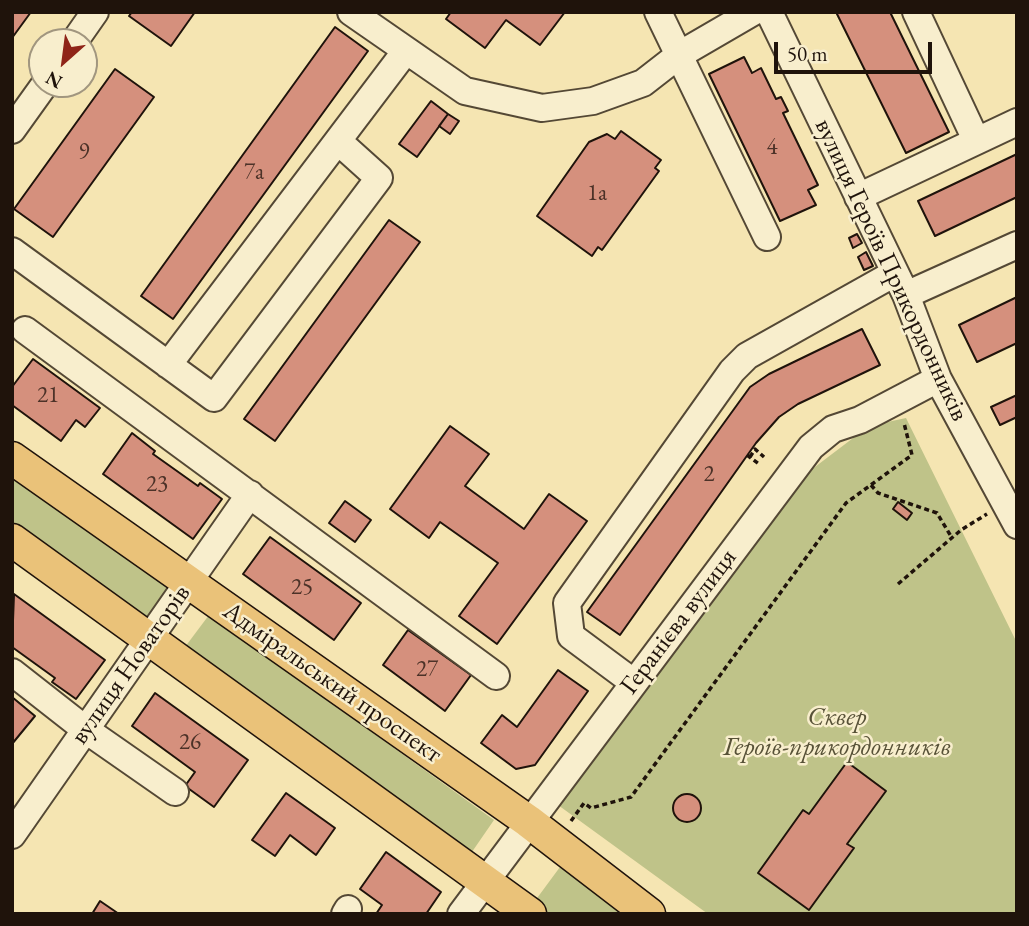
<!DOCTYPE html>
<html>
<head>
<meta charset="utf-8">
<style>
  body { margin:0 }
  #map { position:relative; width:1029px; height:926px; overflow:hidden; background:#f5e5b2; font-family:"EB Garamond",serif }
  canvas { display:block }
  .frame { position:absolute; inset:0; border:14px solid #1f130b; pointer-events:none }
  .north { position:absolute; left:28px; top:28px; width:70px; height:70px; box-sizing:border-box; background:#f8eecd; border:2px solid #a1967f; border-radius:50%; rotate:208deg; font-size:19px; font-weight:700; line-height:28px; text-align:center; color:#1f130b }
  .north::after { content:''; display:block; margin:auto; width:24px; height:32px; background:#8f2418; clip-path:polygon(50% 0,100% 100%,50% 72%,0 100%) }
  .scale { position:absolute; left:774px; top:42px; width:158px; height:32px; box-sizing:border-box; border:4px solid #1f130b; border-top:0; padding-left:9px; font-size:21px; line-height:24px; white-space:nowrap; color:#1f130b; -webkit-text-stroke:5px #f8eecd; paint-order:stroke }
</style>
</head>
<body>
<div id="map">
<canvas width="1029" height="926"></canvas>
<div class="frame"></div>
<div class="north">N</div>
<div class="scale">50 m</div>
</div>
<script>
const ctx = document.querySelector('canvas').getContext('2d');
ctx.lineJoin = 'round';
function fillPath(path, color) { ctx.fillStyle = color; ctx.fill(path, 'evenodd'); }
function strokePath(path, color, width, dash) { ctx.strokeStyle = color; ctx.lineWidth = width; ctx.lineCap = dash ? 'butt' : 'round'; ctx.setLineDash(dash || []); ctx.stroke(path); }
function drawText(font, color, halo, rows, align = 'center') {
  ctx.font = font + ' "EB Garamond",serif'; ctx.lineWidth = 5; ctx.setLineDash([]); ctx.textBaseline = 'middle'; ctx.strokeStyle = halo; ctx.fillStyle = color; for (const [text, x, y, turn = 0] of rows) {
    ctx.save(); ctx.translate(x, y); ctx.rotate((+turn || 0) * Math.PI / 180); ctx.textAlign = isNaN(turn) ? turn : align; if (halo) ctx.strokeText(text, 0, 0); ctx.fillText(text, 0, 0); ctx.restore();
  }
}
const green = new Path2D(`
  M906,418L1017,643V914H708L558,805L803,476L869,426Z
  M12,471L172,586L142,630L12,536Z
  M209,615L494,820L465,862L179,655Z
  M560,867L624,914H536L529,909Z`);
const building = new Path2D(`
  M12,12H31L12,38Z
  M132,12H195L171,46L129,16Z
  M451,12H565L540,45L506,20L485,48L446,19Z
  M836,12H890L949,132L906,153Z
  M335,27L368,51L173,319L141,296Z
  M744,57L752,73L761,68L776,99L781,97L788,111L783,113L818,185L808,190L816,205L780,221L709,74Z
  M115,69L154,97L53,237L14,209Z
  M431,101L448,114L417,157L399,144Z
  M448,114L459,121L450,134L439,126Z
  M621,131L661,160L655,168L659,171L602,250L598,247L592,256L537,216L589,142L607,134L615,139Z
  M1017,154V197L935,236L918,201Z
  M389,220L420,242L275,441L244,419Z
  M857,234L862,243L853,248L849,238Z
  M866,252L873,266L864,270L858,257Z
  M1017,297V343L977,362L959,325Z
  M862,329L880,365L798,404L779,417L756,443L620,635L587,612L750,387L769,374Z
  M33,359L100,408L85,427L76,420L61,441L12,405V387Z
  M1017,395V417L1000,425L991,407Z
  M450,426L489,454L465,486L524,529L549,494L587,521L497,644L459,616L498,563L440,522L429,538L390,509Z
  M132,433L155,451L153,454L198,486L200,483L222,499L193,539L103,474Z
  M345,501L371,520L355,542L329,523Z
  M898,502L912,513L907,520L893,509Z
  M270,537L361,603L334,640L243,574Z
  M14,594L105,660L76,699L52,682L55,678L12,647Z
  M408,630L471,675L445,711L383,665Z
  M558,670L588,691L535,765L516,769L481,743L502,715L517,727Z
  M155,693L248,760L214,807L185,786L195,772L132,726Z
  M12,697L35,716L12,744Z
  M847,762L886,791L847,844L854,848L809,910L758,873L803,810L809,814Z
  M286,793L335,828L316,855L290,835L275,856L252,840Z
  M673 808a14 14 0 1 1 28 0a14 14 0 1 1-28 0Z
  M386,852L441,892L426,914H376L382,905L360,889Z
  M100,901L119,914H92Z`);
const path = new Path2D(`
  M747,455L759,464
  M750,457L755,449L764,457
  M871,485L878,493L937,513L952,538
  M898,584L961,530L987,514
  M571,821L584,803L591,808L631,797L846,503L912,455L904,423`);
const minor = new Path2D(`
  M351,12L465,91L542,108L593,101L643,83L679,55L753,12
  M658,12L767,237
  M769,12L906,295L938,379L1017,525
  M916,12L976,140
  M74,42L95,12
  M12,130L45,84
  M858,197L1017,122
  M12,251L214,398L379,178L339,142
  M906,295L1017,245
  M25,330L496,676
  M168,365L405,52
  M12,672L86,730L175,792
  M633,682L571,636L567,603L732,371L747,356L895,273
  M12,835L250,494
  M345,914L348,909
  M461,914L811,447L833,429L860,420L938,379`);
const major = new Path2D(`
  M12,458L528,821L649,914
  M12,540L530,914`);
const numberNames = [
  ["4",772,148],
  ["9",84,153],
  ["7а",254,173],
  ["1а",597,194],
  ["21",48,396],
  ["2",709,475],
  ["23",157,485],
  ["25",302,588],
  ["27",427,670],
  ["26",190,743]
];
const streetNames = [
  ["вулиця Героїв Прикордонників",891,270,65],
  ["Геранієва вулиця",679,622,-53],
  ["вулиця Новаторів",131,665,-55],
  ["Адміральський проспект",332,683,35]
];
const parkNames = [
  ["Сквер",837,718],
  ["Героїв-прикордонників",837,748]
];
fillPath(green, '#bfc389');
fillPath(building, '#d5907d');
strokePath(building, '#1f130b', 2);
strokePath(minor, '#544835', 30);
strokePath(major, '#1f130b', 35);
strokePath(path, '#1f130b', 3.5, [5, 3.5]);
strokePath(minor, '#f8eecd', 26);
strokePath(major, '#eac279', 32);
drawText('23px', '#4c3228', null, numberNames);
drawText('26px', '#1f130b', '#f8eecd', streetNames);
drawText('italic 26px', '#575137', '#f8eecd', parkNames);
</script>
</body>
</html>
